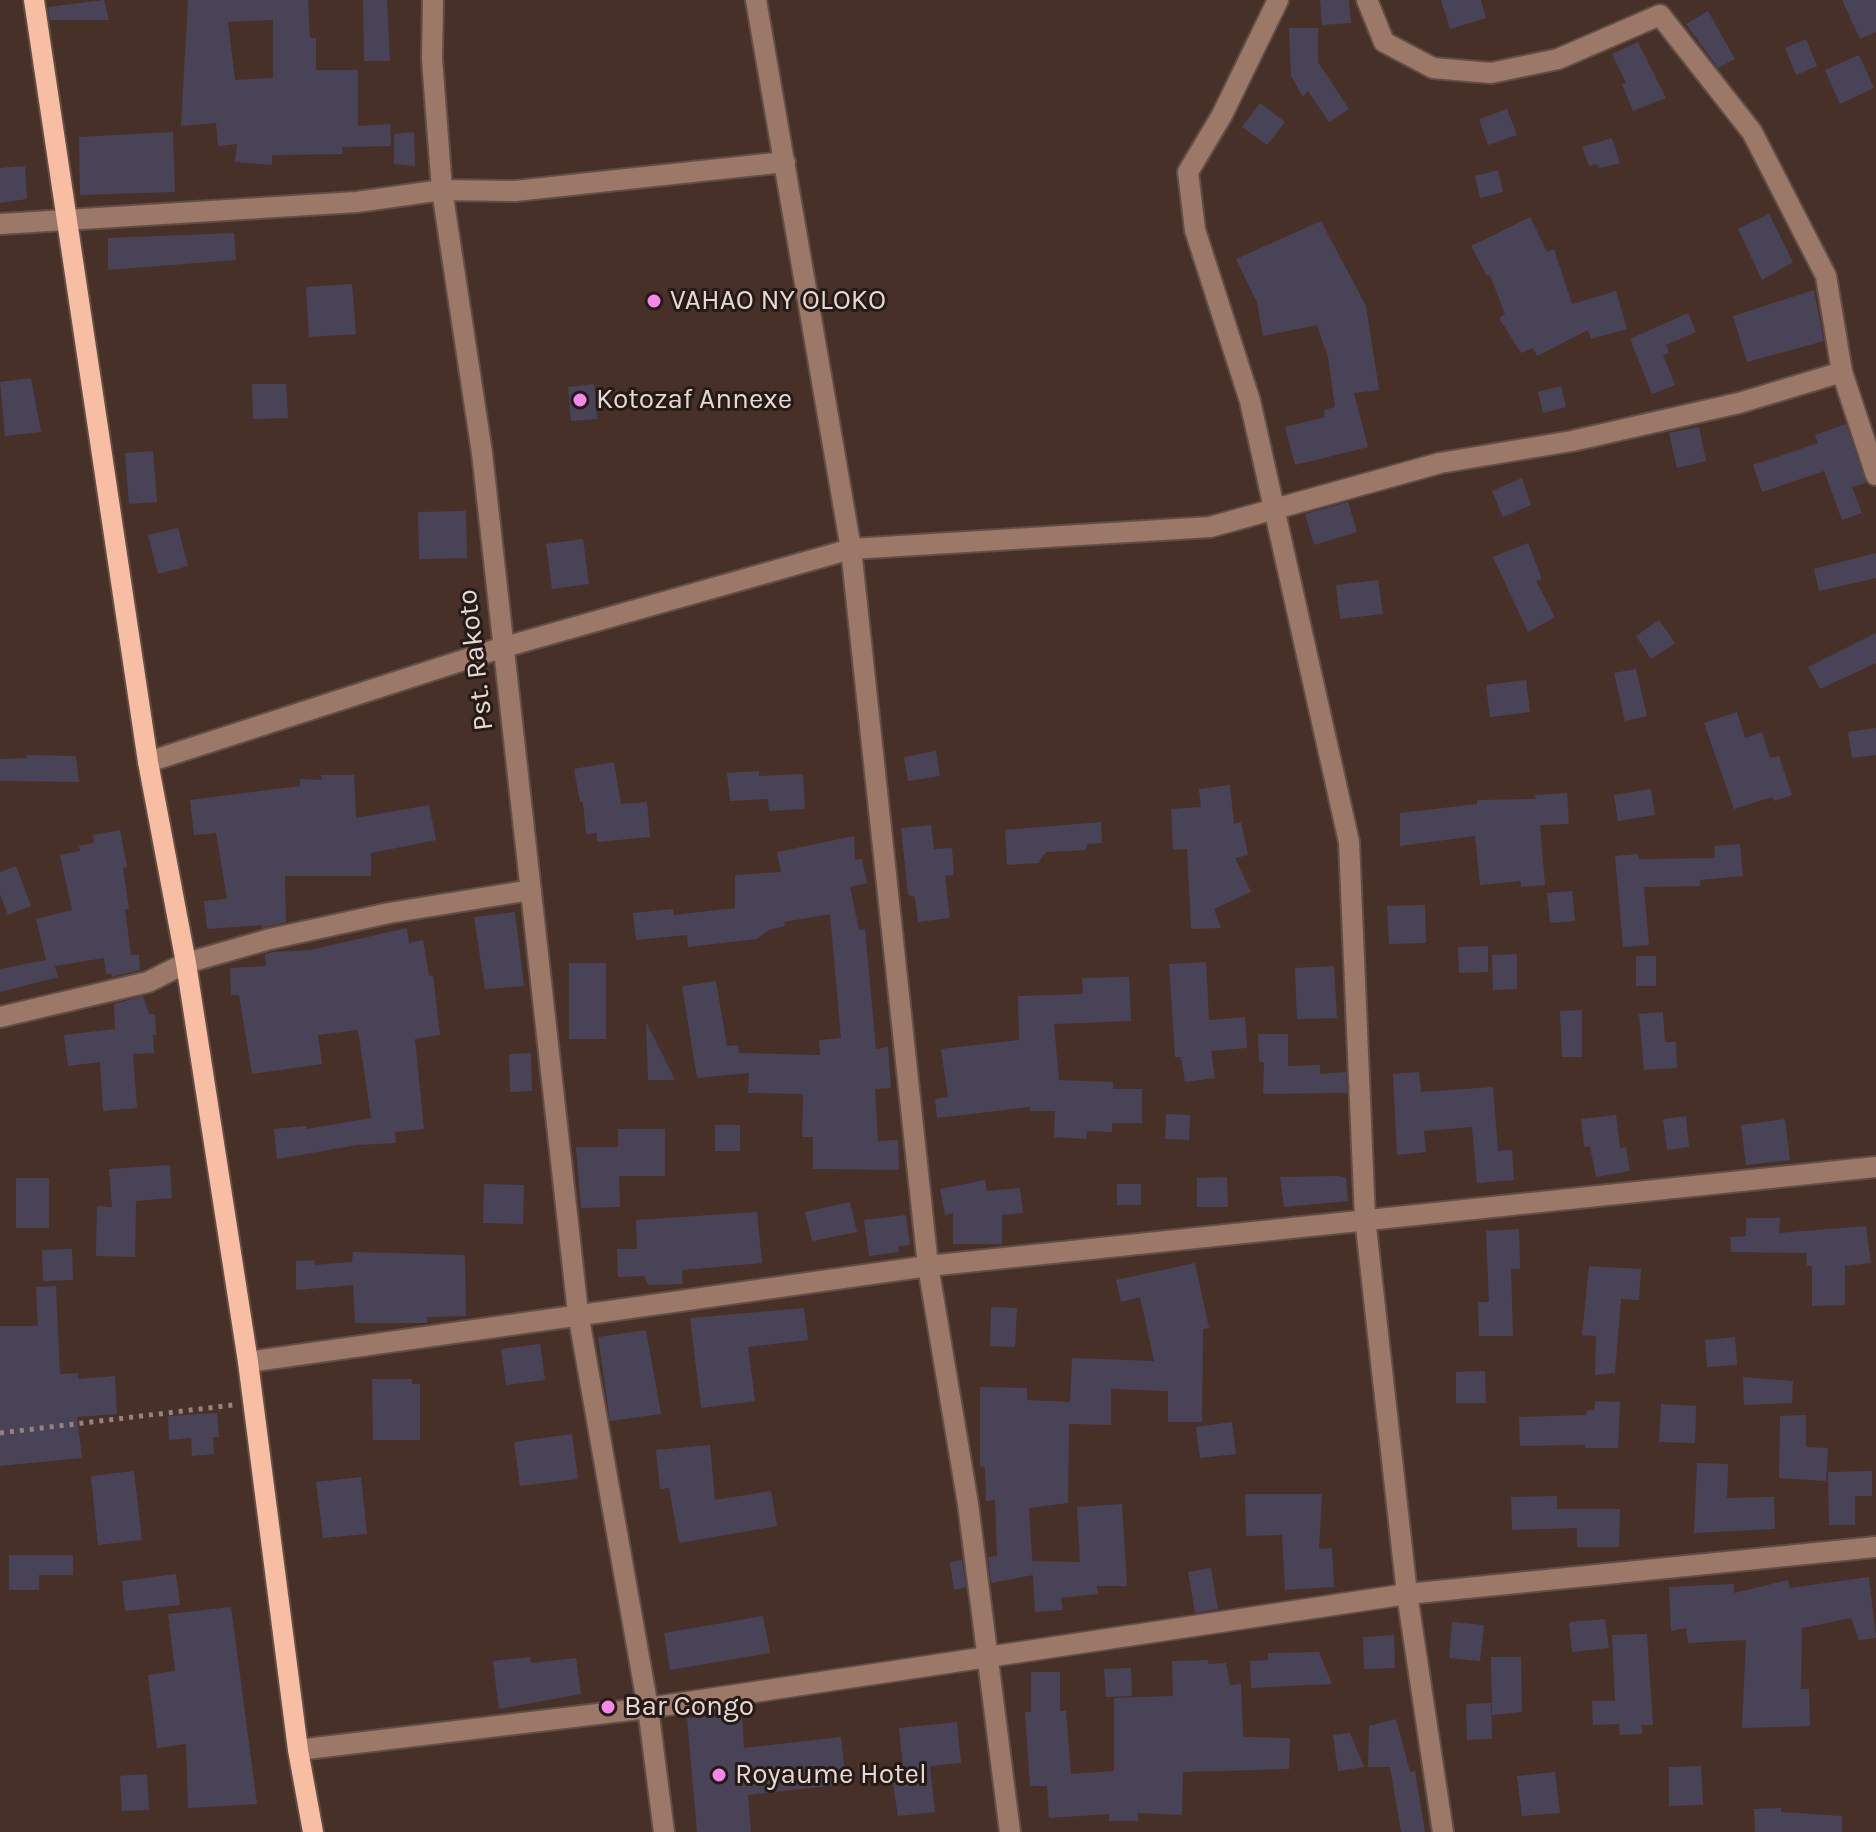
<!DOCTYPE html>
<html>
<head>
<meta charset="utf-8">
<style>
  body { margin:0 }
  canvas { display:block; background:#463027 }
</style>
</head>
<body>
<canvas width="1876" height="1832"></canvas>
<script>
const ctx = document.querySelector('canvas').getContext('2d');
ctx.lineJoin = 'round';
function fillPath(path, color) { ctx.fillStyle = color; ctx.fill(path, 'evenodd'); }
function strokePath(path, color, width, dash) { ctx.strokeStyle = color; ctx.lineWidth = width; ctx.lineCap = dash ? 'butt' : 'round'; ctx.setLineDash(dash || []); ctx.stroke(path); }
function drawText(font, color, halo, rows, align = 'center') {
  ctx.font = font + ' Karla,sans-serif'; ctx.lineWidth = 6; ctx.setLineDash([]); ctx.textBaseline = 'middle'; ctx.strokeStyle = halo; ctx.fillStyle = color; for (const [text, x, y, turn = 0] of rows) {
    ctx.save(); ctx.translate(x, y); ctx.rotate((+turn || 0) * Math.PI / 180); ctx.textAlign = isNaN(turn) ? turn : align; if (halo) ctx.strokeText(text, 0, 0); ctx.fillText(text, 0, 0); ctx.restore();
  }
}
const building = new Path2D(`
  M104,0L109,20H50L48,7Z
  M188,0H308L310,38H316V70H358V126L390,124L391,146L342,147L343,154L272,155V165L235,162L237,144L218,146L216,123L181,126ZM273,20V78L235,80L228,22Z
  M363,0H387L390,61H364Z
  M1320,0H1349L1351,23L1322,25Z
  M1441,0H1481L1486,18L1450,29Z
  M1842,0H1876V32L1860,39Z
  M1708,11L1735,59L1718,68L1686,24Z
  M1289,28H1318V62L1349,109L1329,122L1308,91L1303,97L1291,76Z
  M1806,39L1817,66L1796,75L1785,48Z
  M1638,42L1666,98L1633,111L1622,84L1626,83L1612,54Z
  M1859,55L1874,88L1840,104L1825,70Z
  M1260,103L1285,122L1267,145L1242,127Z
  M1507,109L1517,135L1488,145L1479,119Z
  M173,132L175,192L80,195L79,137Z
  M414,132L415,166L394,164V134Z
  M1612,138L1620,163L1599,168L1597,164L1589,166L1582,147Z
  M25,166L27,199L0,203V168Z
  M1498,170L1503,192L1480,198L1475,176Z
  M1769,214L1793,262L1762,280L1738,229Z
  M1530,217L1547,252L1554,249L1572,304L1616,291L1627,329L1591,339L1588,330L1537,356L1533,348L1521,353L1499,318L1505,314L1490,275L1487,276L1471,246Z
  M1321,221L1366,306L1379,390L1354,393L1368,447L1295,465L1285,427L1325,417L1324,410L1335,407L1328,357L1317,325L1263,336L1257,302L1236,259Z
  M234,233L236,260L108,270V238Z
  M352,284L356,334L309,337L306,287Z
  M1814,290L1824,341L1747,362L1733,316Z
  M1688,313L1696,332L1666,345L1669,353L1663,355L1675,385L1652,394L1630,339Z
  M31,378L41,432L5,436L0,382Z
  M252,384H286L288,418L253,419Z
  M594,384L597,419L571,421L568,387Z
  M1561,386L1566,407L1543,413L1538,392Z
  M1846,424L1866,483L1852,487L1862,513L1842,520L1824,471L1762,492L1753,465L1818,443L1815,435Z
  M1699,427L1706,461L1677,468L1669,433Z
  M153,451L157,502L129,504L125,453Z
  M1522,478L1531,505L1503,517L1492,491Z
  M1348,502L1357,532L1314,545L1305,514Z
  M466,511L467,558L419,559L418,512Z
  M178,528L188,566L158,574L148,535Z
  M583,539L589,584L552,589L546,544Z
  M1528,543L1542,579L1536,581L1555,617L1528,632L1493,557Z
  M1876,553V578L1819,591L1814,569Z
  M1378,580L1383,614L1340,619L1336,585Z
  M1659,620L1675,643L1651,659L1636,636Z
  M1876,633V663L1820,689L1808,667Z
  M1636,669L1647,716L1625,721L1614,673Z
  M1526,680L1530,712L1490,717L1486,685Z
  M1737,712L1745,738L1762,732L1770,758L1779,756L1792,795L1775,801L1772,797L1734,809L1704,723Z
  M1876,728V755L1852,758L1848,732Z
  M936,751L940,776L908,781L904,757Z
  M27,755L76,756L79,782L0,781V759L27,758Z
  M614,762L621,804L647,802L650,837L597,842V833L586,834L583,802H580L574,769Z
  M759,771V776L803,774L805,809L769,811L768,799L730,801L727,773Z
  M321,775H354L356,818L429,805L436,840L371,853V876H285L286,922L262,928V925L207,929L204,901L227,899L216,833L194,835L190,800L300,786V779L322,780Z
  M1230,785L1234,824L1241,822L1248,855L1235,858L1251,892L1214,909L1221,928L1191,929L1187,849L1173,850L1171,809L1201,807L1199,789Z
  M1651,789L1655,815L1618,821L1614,795Z
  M1567,793L1569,824L1540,825L1545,885L1521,887V881L1480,885L1475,836L1400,846V813L1477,804V800L1536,799L1535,795Z
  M1101,822L1102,843L1087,844L1086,850L1046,852L1038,863L1007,865L1005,830Z
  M931,825L934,849L952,848L954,875L945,876L950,918L918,922L915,897L908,895L901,828Z
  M120,830L127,867L123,868L129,909H125L131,955H139L140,970L112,977V974H106L104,958L55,966L58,977L0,992V969L46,960L36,919L72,910L60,855L80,851L79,846L94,843L93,835Z
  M854,836L855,860L862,859L867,883L850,887L859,930L865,929L876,1049L888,1047L891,1088L875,1089L878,1141L898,1140L899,1170L813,1169V1137H802L803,1094L748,1093L749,1073L697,1078L682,986L716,981L727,1046L738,1045L739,1053L820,1055L819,1040L841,1038L830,914L784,922L785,926L769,930L757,939L688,947L687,935L636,940L633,913L673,909L674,915L735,908V875L781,872L777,852Z
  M1740,844L1743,876L1700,880V886L1644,887L1649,945L1623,947L1615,856L1638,854L1639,859L1715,858L1714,846Z
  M16,866L31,906L8,915L0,894V872Z
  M1572,891L1575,921L1550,923L1547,893Z
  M1425,905L1426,943L1389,944L1387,906Z
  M515,912L524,986L485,989L474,917Z
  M407,928L409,943L423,940L429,976L433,975L440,1035L415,1039L424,1129L395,1132L396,1143L357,1145L277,1159L274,1129L306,1126L307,1129L371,1118L358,1030L318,1035L322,1064L252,1074L239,995H231L230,968L266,966L265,954L273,952L310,950Z
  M1488,946V972L1459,973L1458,947Z
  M1517,954V989L1493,990L1492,955Z
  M1636,956H1656V986H1636Z
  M1206,962L1209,1020L1245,1017L1247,1048L1211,1051L1215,1078L1185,1082L1181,1057H1175L1169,964Z
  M569,963H606V1039H569Z
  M1334,966L1337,1018L1297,1019L1295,968Z
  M1129,977L1131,1021L1054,1024L1059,1080L1113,1082V1089H1142V1123H1112V1132L1087,1131L1086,1139L1054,1137L1055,1111H1030V1107L937,1118L935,1099L948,1097L941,1049L1019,1040L1018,996L1083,994L1082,978Z
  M143,996L149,1014H155L156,1035H153L154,1053L133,1054L137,1108L103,1111L100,1062L68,1066L64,1035L115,1029L114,1004Z
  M1582,1010V1057H1562L1560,1011Z
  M1663,1012L1665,1042H1676L1677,1068L1644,1070L1639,1014Z
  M646,1022L675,1080H648Z
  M1258,1034H1288V1066L1320,1065V1074L1346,1072L1347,1093L1263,1094L1264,1062H1259Z
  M531,1053L532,1091L510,1092L509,1054Z
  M1419,1072L1421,1092L1493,1087L1498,1151L1512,1150L1514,1180L1477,1183L1472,1127L1424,1131L1426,1152L1397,1155L1393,1074Z
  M1166,1114L1190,1115L1189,1140L1165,1139Z
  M1616,1115L1620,1148L1626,1147L1630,1171L1596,1177L1590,1146L1584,1147L1581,1119Z
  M1686,1116L1689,1147L1667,1150L1663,1119Z
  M1785,1119L1790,1160L1746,1165L1741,1125Z
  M715,1125H740V1151H715Z
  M618,1129H665V1176H619L620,1207L581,1208L576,1147H618Z
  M170,1165L172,1198L136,1201L135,1257L96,1256L97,1206L112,1207L109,1169Z
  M1338,1176L1346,1178L1348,1201L1284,1207L1280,1177Z
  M1227,1177L1228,1207H1197V1178Z
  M16,1178H49V1228H16Z
  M985,1180L987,1191L1020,1188L1023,1213L1002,1215V1244H953V1213L945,1215L940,1189Z
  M484,1184L524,1185L523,1224L483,1223Z
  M1117,1184H1141V1205H1117Z
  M850,1202L857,1232L812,1241L805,1212Z
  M757,1212L762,1263L682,1270L683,1284L648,1285L644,1276L618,1277L617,1249H637L636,1220Z
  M906,1215L910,1245L898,1246L899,1252L869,1256L864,1220Z
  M1746,1218H1780L1779,1233L1866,1226L1871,1263L1845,1266V1305L1812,1306V1266H1807L1806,1253L1731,1252L1730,1237L1746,1236Z
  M1519,1229L1520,1269H1511L1513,1336H1479L1478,1302H1489L1486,1231Z
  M72,1249L73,1280L43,1281L42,1250Z
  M353,1252L465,1255L466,1316L427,1317V1323H355L353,1285L296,1290V1261L314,1260L315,1265L352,1262Z
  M1195,1263L1209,1328L1203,1329L1202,1422H1168V1391L1111,1389V1425L1069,1424L1068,1503L1029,1508L1033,1575L991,1583L988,1557L997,1556L995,1500L986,1501L985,1467L980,1466V1387L1027,1388V1400L1070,1402L1072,1358L1154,1361L1140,1297L1121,1302L1116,1280Z
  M1589,1266L1641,1269L1639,1300L1621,1299L1615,1373L1595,1375L1596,1336L1582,1335Z
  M56,1286L60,1374L78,1373V1379L115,1376L117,1414L77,1417L82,1458L0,1466V1326H38L36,1287Z
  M991,1307L1017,1308L1015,1347L990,1346Z
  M804,1308L808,1340L748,1347L755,1401L701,1408L690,1318Z
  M646,1330L661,1414L610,1421L598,1337Z
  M1735,1337L1737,1365L1707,1367L1705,1340Z
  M540,1344L545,1380L506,1385L501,1349Z
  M1485,1371L1486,1403H1456V1372Z
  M1743,1377L1793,1381L1792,1403L1744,1405Z
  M372,1379H412V1384H420V1440H373Z
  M1595,1401L1620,1402L1618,1448H1585V1445L1520,1446L1519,1417L1586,1415L1587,1410H1594Z
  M1661,1404L1696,1406L1695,1443L1659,1442Z
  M217,1413L219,1437H213L214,1454L192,1456L191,1438L169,1440L168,1416Z
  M1806,1415V1447L1828,1448L1826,1481L1779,1478L1780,1416Z
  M1232,1422L1236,1454L1200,1458L1196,1427Z
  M572,1434L578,1479L520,1486L514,1442Z
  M710,1445L715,1500L771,1491L777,1526L679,1543L669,1488L660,1489L656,1450Z
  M1697,1463L1728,1464L1727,1498L1774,1497L1775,1529L1694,1533Z
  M134,1471L142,1540L98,1545L91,1476Z
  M1872,1471V1496H1855V1525H1829L1828,1472Z
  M361,1477L367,1534L323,1538L316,1482Z
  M1245,1494H1322L1319,1549L1332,1548L1334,1587L1285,1590L1282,1535L1246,1536Z
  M1557,1496V1509H1620L1619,1547H1577V1528L1512,1530L1511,1497Z
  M1122,1504L1127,1586H1097L1098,1594L1061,1598L1063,1610L1035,1612L1032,1561L1080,1562L1077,1507Z
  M9,1555H73V1575H39V1590H9Z
  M962,1560L966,1587L954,1590L950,1562Z
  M1211,1568L1218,1609L1195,1613L1188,1572Z
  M176,1574L180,1605L125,1611L122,1581Z
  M1869,1577L1876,1638L1859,1640L1851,1618L1802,1628L1801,1689H1809L1810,1726L1742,1728L1746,1640L1688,1643L1686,1628L1671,1631L1669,1587L1734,1584V1593L1788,1580L1790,1588Z
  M231,1607L257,1804L188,1808L186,1744L157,1748L148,1675L175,1671L168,1614Z
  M763,1616L770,1653L670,1670L664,1633Z
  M1605,1619L1609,1648L1572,1652L1569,1622Z
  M1452,1622L1484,1625L1480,1661L1449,1658Z
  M1647,1634L1653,1725H1642V1734L1620,1735L1619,1724L1593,1725L1592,1701H1615L1612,1635Z
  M1394,1635L1395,1668L1364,1669L1363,1637Z
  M1319,1652L1332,1684L1251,1688L1250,1661L1268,1660V1653Z
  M530,1657L531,1663L576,1658L581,1694L499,1709L493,1661Z
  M1491,1657H1521L1522,1712L1492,1715Z
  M1208,1660V1664L1226,1663L1230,1685L1241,1684L1243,1737L1290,1738L1289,1769L1183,1772L1182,1815L1138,1813V1821H1109V1814L1049,1818L1047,1786H1030L1025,1712H1031V1672H1060V1711H1066L1071,1774L1114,1771V1698L1173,1696L1172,1661Z
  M1131,1668L1132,1696L1106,1697L1104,1669Z
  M1491,1703L1492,1739L1467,1740L1466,1704Z
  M742,1714L744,1748L841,1737L846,1784L748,1795L751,1832H697L687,1718Z
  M1396,1719L1410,1772L1415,1771L1425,1832H1401L1390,1767H1368L1369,1726Z
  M957,1722L961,1763L930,1766L935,1812L898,1816L892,1778L904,1777L899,1728Z
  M1350,1733L1364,1767L1338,1771L1333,1735Z
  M1701,1766L1703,1805L1669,1806V1767Z
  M1555,1772L1560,1813L1522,1816L1517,1776Z
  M147,1774L149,1810L122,1811L120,1776Z
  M1781,1808V1812L1842,1816V1832H1755L1754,1809Z`);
const path = new Path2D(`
  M0,1433L233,1405`);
const minor = new Path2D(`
  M433,0L432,59L442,190L482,453L578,1313L648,1708L664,1832
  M756,0L851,549L928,1266L968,1504L1010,1832
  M1278,0L1222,115L1188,172L1195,230L1250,401L1349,842L1365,1218L1407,1594L1443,1832
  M1367,0L1384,42L1433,68L1491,73L1558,59L1660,15L1752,132L1826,276L1842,372L1876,475
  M0,224L357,202L442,190L515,191L785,162
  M148,762L501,648L851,549L1210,527L1440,463L1572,441L1739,403L1842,372
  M0,1017L148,982L186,963L270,939L389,913L531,890
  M248,1362L928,1266L1876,1167
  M298,1750L648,1708L1407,1594L1876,1547`);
const major = new Path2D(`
  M34,0L148,762L186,963L248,1362L298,1750L313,1832`);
const markers = [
  [654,301,8,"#f788eb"],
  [580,400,8,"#f788eb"],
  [608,1707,8,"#f788eb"],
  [719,1775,8,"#f788eb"]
];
const poiNames = [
  ["VAHAO NY OLOKO",670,301],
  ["Kotozaf Annexe",596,400],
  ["Bar Congo",624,1707],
  ["Royaume Hotel",735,1775]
];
const streetNames = [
  ["Pst. Rakoto",476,660,-97]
];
fillPath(building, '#494358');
strokePath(minor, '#634e46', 24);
strokePath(major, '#634e46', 24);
strokePath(path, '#95837c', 5, [4, 6]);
strokePath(minor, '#9b7868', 20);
strokePath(major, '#f7bea4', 20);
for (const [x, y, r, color] of markers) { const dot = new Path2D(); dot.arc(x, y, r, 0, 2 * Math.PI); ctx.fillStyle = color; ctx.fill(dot); strokePath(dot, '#251a16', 3); }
drawText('28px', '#e6d8d2', '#251a16', poiNames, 'left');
drawText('28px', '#e6d8d2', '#251a16', streetNames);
</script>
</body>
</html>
